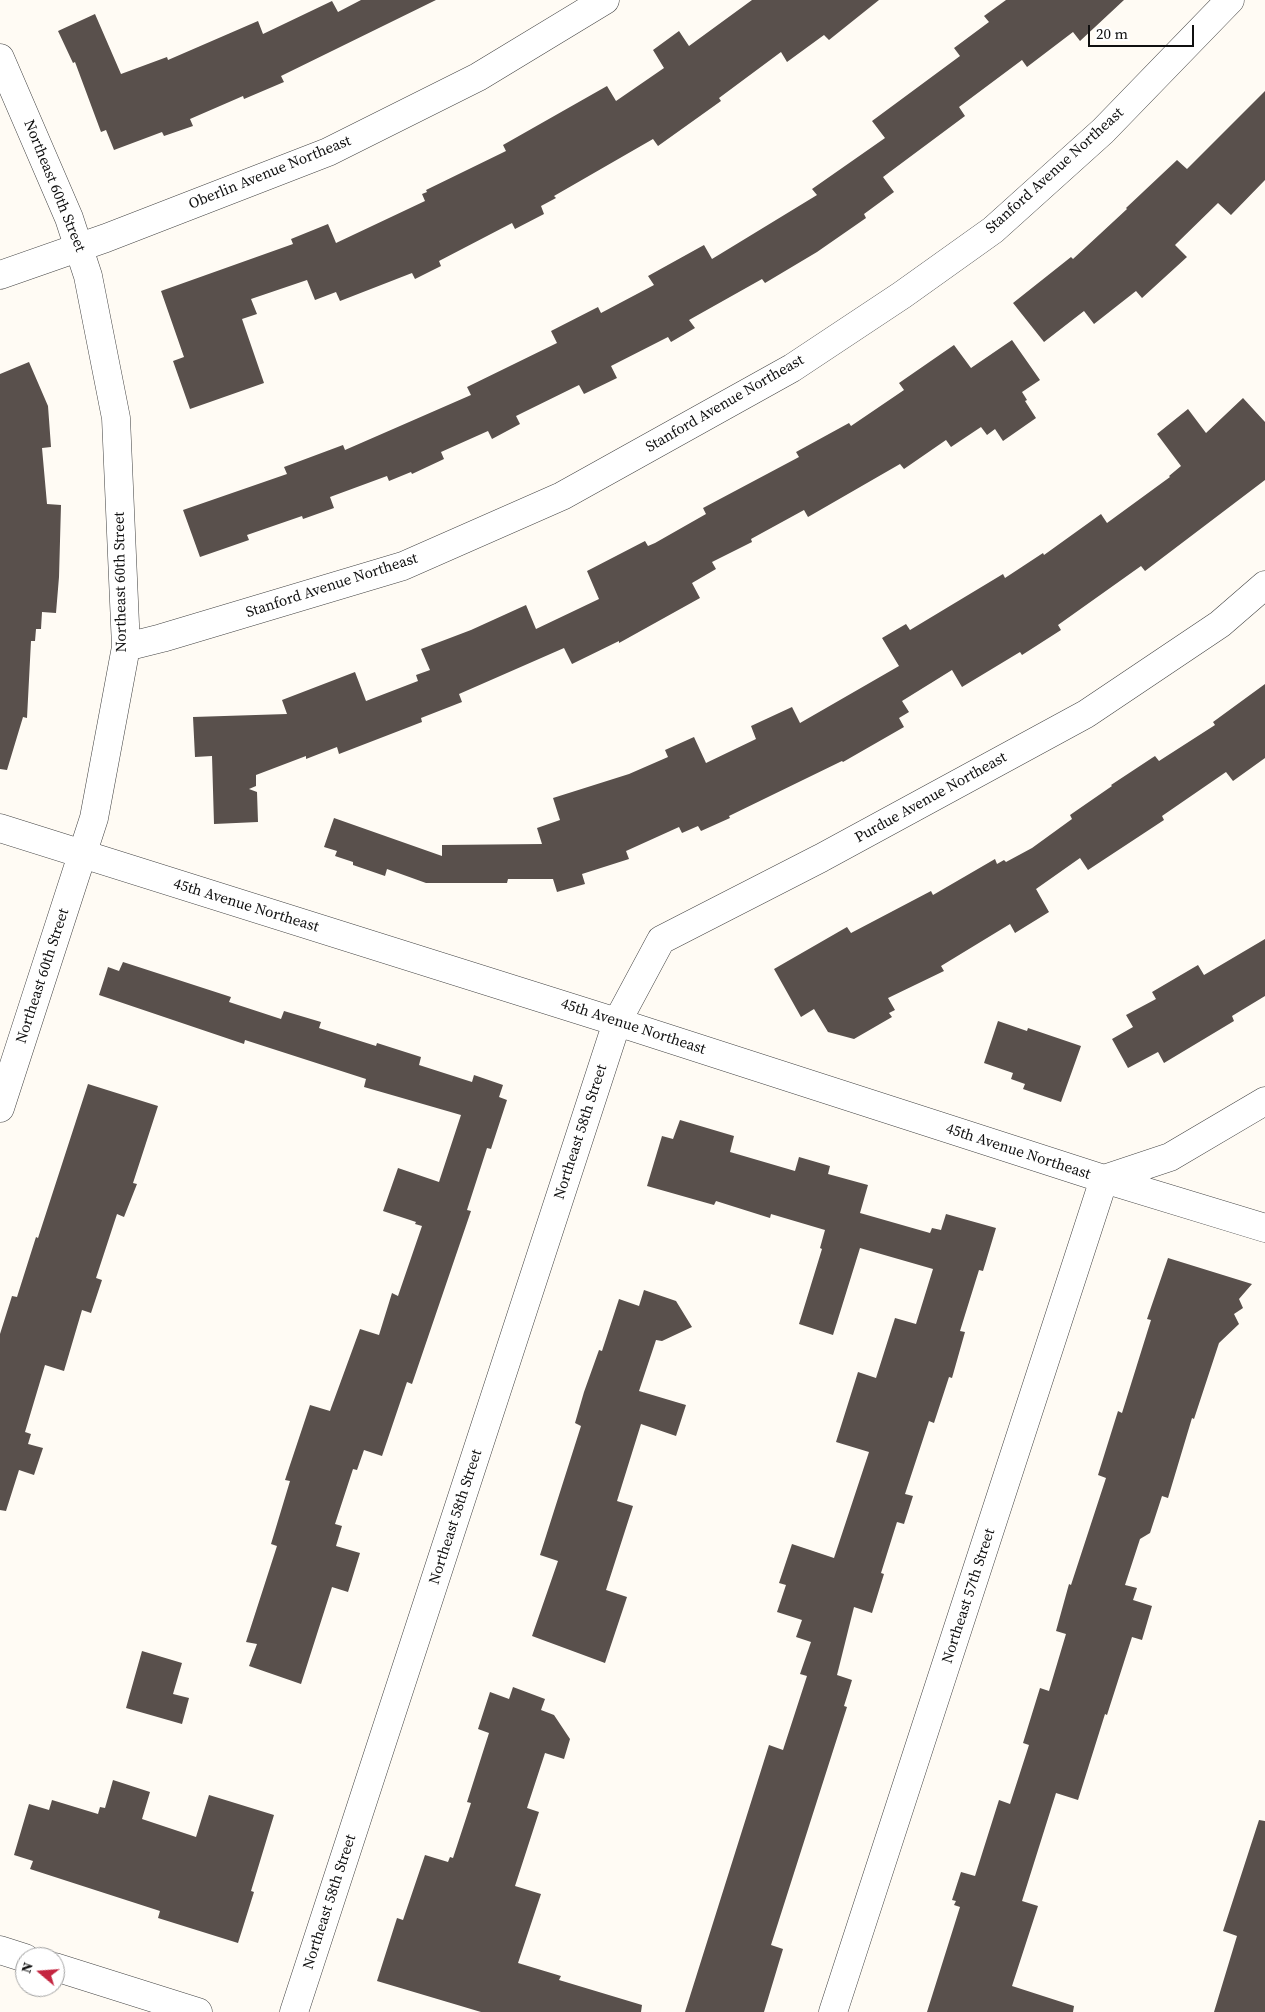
<!DOCTYPE html>
<html>
<head>
<meta charset="utf-8">
<style>
  body { margin:0 }
  #map { position:relative; width:1265px; height:2012px; overflow:hidden; background:#fffbf4; font-family:"Source Serif 4",serif }
  canvas { display:block }
  .north { position:absolute; left:15px; top:1947px; width:50px; height:50px; box-sizing:border-box; background:#fff; border:1px solid #9f9f9f; border-radius:50%; rotate:288deg; font-size:14px; font-weight:700; line-height:20px; text-align:center; color:#101010 }
  .north::after { content:''; display:block; margin:auto; width:18px; height:22px; background:#c42540; clip-path:polygon(50% 0,100% 100%,50% 72%,0 100%) }
  .scale { position:absolute; left:1088px; top:25px; width:106px; height:22px; box-sizing:border-box; border:2px solid #101010; border-top:0; padding-left:6px; font-size:15px; line-height:18px; white-space:nowrap; color:#101010; -webkit-text-stroke:4px #fff; paint-order:stroke }
</style>
</head>
<body>
<div id="map">
<canvas width="1265" height="2012"></canvas>
<div class="north">N</div>
<div class="scale">20 m</div>
</div>
<script>
const ctx = document.querySelector('canvas').getContext('2d');
ctx.lineJoin = 'round';
function fillPath(path, color) { ctx.fillStyle = color; ctx.fill(path, 'evenodd'); }
function strokePath(path, color, width, dash) { ctx.strokeStyle = color; ctx.lineWidth = width; ctx.lineCap = dash ? 'butt' : 'round'; ctx.setLineDash(dash || []); ctx.stroke(path); }
function drawText(font, color, halo, rows, align = 'center') {
  ctx.font = font + ' "Source Serif 4",serif'; ctx.lineWidth = 5; ctx.setLineDash([]); ctx.textBaseline = 'middle'; ctx.strokeStyle = halo; ctx.fillStyle = color; for (const [text, x, y, turn = 0] of rows) {
    ctx.save(); ctx.translate(x, y); ctx.rotate((+turn || 0) * Math.PI / 180); ctx.textAlign = isNaN(turn) ? turn : align; if (halo) ctx.strokeText(text, 0, 0); ctx.fillText(text, 0, 0); ctx.restore();
  }
}
const building = new Path2D(`
  M361,0H436L281,76L284,82L244,99L243,96L190,119L193,126L164,136L162,132L114,150L106,130L101,132L75,62L73,63L58,31L95,14L121,74L167,57L168,60L258,21L263,34L332,1L338,12Z
  M752,0H879L829,40L824,35L787,62L781,52L719,98L721,101L658,146L653,139L554,196L556,198L541,206L544,214L515,229L512,223L439,261L441,266L415,279L412,273L340,301L336,292L315,300L307,280L251,299L257,314L242,319L264,383L190,409L173,361L184,357L161,291L293,244L291,239L328,224L336,243L425,201L422,194L427,192L426,190L506,151L503,145L607,86L616,101L664,68L653,50L679,31L689,46Z
  M1006,0H1124L1080,41L1073,32L1027,67L1022,60L959,107L965,116L883,177L894,192L864,214L866,218L817,252L765,283L762,279L689,320L695,328L671,342L668,337L611,366L617,378L584,394L579,385L516,416L520,424L492,439L488,431L441,452L444,459L412,474L411,472L389,481L387,476L330,497L334,508L303,519L302,516L247,535L249,540L200,557L183,510L287,474L284,467L343,445L345,450L471,395L467,387L557,343L551,331L598,307L601,313L654,285L648,276L704,245L712,259L817,195L812,189L885,138L872,121L960,56L954,48L989,22L984,16Z
  M1265,91V180L1231,215L1218,203L1175,245L1187,257L1142,298L1136,291L1094,324L1084,311L1044,342L1013,303L1071,257L1073,259L1127,209L1126,208L1177,160L1187,169Z
  M1012,340L1040,380L1022,392L1027,400L1025,401L1036,418L1003,441L995,429L987,435L981,427L951,447L946,440L904,469L900,464L808,517L804,510L751,539L752,542L712,562L716,569L692,583L700,598L619,643V641L572,664L564,648L459,694L462,702L421,718L422,722L339,754L337,747L306,759V756L256,775V786L249,789L257,792L258,822L214,824L212,756L195,757L193,717L287,714L282,700L355,672L366,701L418,681L416,675L430,670L421,649L471,630L526,605L536,629L599,599L587,571L645,541L648,546L655,543L706,514L703,508L799,457L796,452L849,423L851,426L904,390L899,383L954,345L971,368Z
  M29,362L48,406L51,447L42,448L47,504L61,505L59,577L56,613L42,612L41,629H36L35,641H31L27,718L23,717L7,770L0,769V374Z
  M1243,398L1265,422V480L1145,571L1141,566L1058,625L1061,630L1022,655L1020,652L962,687L952,670L902,701L909,712L899,718L904,727L843,762L842,761L729,816L730,818L701,831L698,826L682,833L679,827L626,851L629,859L582,874L585,884L557,892L553,879H508L507,883H426L387,869L385,876L353,865V862L335,856L337,851L324,847L334,818L442,856V845L542,844L537,828L560,820L553,798L629,774L668,757L665,750L694,737L706,763L756,739L751,726L792,707L800,723L899,666L882,638L906,624L910,630L1003,574L1005,578L1043,553L1044,555L1101,514L1107,523L1170,477L1169,476L1181,466L1157,434L1188,409L1206,433Z
  M1265,684V758L1233,781L1226,772L1162,816L1164,820L1088,870L1080,858L1036,889L1049,912L1015,933L1010,924L941,966L944,971L888,998L895,1010L889,1013L892,1017L854,1039L828,1032L814,1009L801,1017L774,969L847,927L851,933L931,891L933,895L995,859L997,864L1004,860L1006,862L1032,848L1072,819L1070,815L1112,786L1111,785L1155,756L1159,761L1215,725L1213,722Z
  M1265,939V996L1232,1016L1234,1021L1164,1063L1158,1052L1128,1068L1112,1039L1133,1027L1126,1015L1156,999L1152,992L1198,965L1204,975Z
  M123,962L231,997L229,1002L281,1019L284,1011L321,1022L319,1028L376,1046L377,1043L421,1057L419,1065L472,1082L474,1075L503,1085L499,1097L507,1100L491,1149L487,1148L467,1210L471,1211L412,1384L407,1382L382,1456L364,1450L357,1470L353,1469L335,1524L342,1526L336,1546L360,1553L348,1592L332,1587L301,1684L249,1666L257,1644L246,1642L277,1546L271,1544L290,1481L285,1480L310,1405L330,1411L360,1329L379,1335L392,1293L398,1296L422,1226L415,1224L416,1222L383,1211L398,1168L439,1182L461,1115L364,1087L366,1079L245,1040L244,1044L99,995L108,967L119,971Z
  M998,1021L1027,1031L1028,1028L1081,1046L1061,1102L1023,1089L1025,1084L1011,1079L1013,1073L984,1063Z
  M88,1084L158,1106L133,1183L137,1184L124,1217L117,1214L96,1278L102,1280L91,1313L82,1310L64,1371L45,1365L25,1432L31,1434L28,1444L43,1448L34,1475L19,1470L6,1511L0,1510V1334L12,1296L17,1297L36,1237L38,1238Z
  M680,1120L734,1136L730,1152L795,1171L799,1157L830,1166L828,1174L868,1185L860,1213L930,1233L932,1228L941,1230L946,1214L996,1228L983,1271L979,1270L960,1331L965,1332L952,1378L949,1377L934,1423L929,1421L905,1494L913,1496L904,1524L897,1522L881,1573L884,1574L872,1613L854,1607L837,1675L852,1680L844,1706L847,1707L771,1945L783,1949L764,2012H685L769,1745L783,1750L807,1676L800,1674L811,1642L796,1637L802,1620L777,1612L786,1585L779,1583L792,1544L834,1558L869,1452L836,1442L858,1372L876,1378L895,1318L916,1324L933,1269L860,1248L833,1335L799,1324L822,1249L820,1248L825,1230L771,1214L770,1218L716,1201L714,1205L647,1186L662,1136L673,1139Z
  M1168,1258L1252,1284L1239,1299L1243,1308L1234,1314L1239,1324L1219,1343L1194,1419L1192,1418L1168,1498L1162,1496L1150,1533L1140,1539L1125,1585L1137,1588L1133,1600L1152,1606L1142,1640L1132,1637L1107,1715L1105,1714L1078,1800L1056,1793L1022,1901L1038,1906L1012,1986L1074,2006L1073,2012H927L960,1907L954,1905L956,1901L952,1900L961,1872L975,1876L999,1800L1010,1804L1029,1745L1023,1743L1040,1688L1049,1691L1066,1634L1056,1631L1069,1584L1071,1585L1106,1478L1098,1475L1118,1411L1122,1413L1151,1320L1147,1319Z
  M644,1290L676,1301L692,1327L662,1341L656,1340L639,1391L686,1405L676,1436L641,1424L617,1501L633,1506L606,1590L627,1597L605,1663L532,1636L558,1561L540,1555L581,1426L575,1423L584,1392L599,1350L602,1351L619,1299L639,1306Z
  M142,1651L182,1663L173,1694L189,1698L182,1724L126,1708Z
  M513,1687L545,1699L541,1710L554,1715L570,1739L564,1759L545,1753L527,1808L539,1812L515,1886L541,1894L518,1963L561,1976L559,1980L642,2005L641,2012H481L377,1981L397,1918L403,1920L425,1855L448,1862L450,1857L453,1858L471,1803L467,1802L489,1733L478,1729L490,1692L509,1699Z
  M113,1780L150,1792L142,1819L196,1837L209,1795L274,1815L251,1891L254,1892L238,1943L158,1918L160,1911L30,1869L33,1861L14,1855L29,1804L49,1810L52,1800L98,1814L100,1807L105,1808Z
  M1259,1820L1265,1821V2012H1214L1237,1936L1223,1931Z`);
const minor = new Path2D(`
  M0,58L69,218L88,276L116,418L126,647L94,818L0,1108
  M0,275L106,238L328,152L478,77L605,0
  M126,647L162,638L403,566L562,496L792,368L902,295L993,230L1103,131L1230,0
  M0,828L617,1022L1104,1179L1265,1228
  M0,1950L25,1958
  M55,1967L198,2012
  M294,2012L617,1022L661,940L821,858L1086,714L1220,624L1265,585
  M833,2012L1104,1179L1170,1157L1265,1101`);
const streetNames = [
  ["Stanford Avenue Northeast",1055,171,-42],
  ["Oberlin Avenue Northeast",270,173,-22],
  ["Northeast 60th Street",54,186,68],
  ["Stanford Avenue Northeast",725,404,-30],
  ["Northeast 60th Street",121,582,-91],
  ["Stanford Avenue Northeast",332,586,-18],
  ["Purdue Avenue Northeast",931,798,-29],
  ["45th Avenue Northeast",246,906,17],
  ["Northeast 60th Street",43,976,-72],
  ["45th Avenue Northeast",633,1027,18],
  ["Northeast 58th Street",581,1132,-72],
  ["45th Avenue Northeast",1018,1152,18],
  ["Northeast 58th Street",456,1517,-72],
  ["Northeast 57th Street",969,1596,-72],
  ["Northeast 58th Street",330,1902,-72]
];
fillPath(building, '#59504c');
strokePath(minor, '#434343', 29);
strokePath(minor, '#fff', 28);
drawText('15px', '#101010', '#fff', streetNames);
</script>
</body>
</html>
